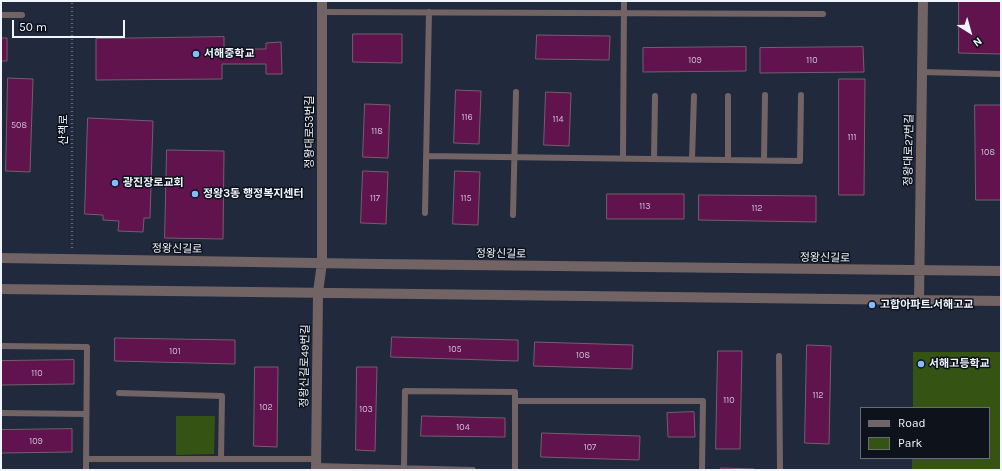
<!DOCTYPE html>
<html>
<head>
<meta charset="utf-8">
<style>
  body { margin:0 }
  #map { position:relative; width:1002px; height:471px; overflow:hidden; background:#21293d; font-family:Karla,sans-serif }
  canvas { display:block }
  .frame { position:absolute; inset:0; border:2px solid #eff4ff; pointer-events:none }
  .legend { position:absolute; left:860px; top:407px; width:130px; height:52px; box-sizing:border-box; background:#0e121b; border:1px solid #686c76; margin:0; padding:5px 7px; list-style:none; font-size:12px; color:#eff4ff }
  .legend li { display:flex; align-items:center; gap:8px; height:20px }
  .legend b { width:20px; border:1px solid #686c76 }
  .north { position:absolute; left:950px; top:12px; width:40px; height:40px; -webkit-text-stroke:3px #0e121b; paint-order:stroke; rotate:143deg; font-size:11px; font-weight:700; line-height:16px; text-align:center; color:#eff4ff }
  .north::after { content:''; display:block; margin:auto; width:14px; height:18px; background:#eff4ff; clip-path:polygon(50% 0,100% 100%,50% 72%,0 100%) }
  .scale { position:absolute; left:12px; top:20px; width:113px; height:18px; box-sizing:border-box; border:2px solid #eff4ff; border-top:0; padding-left:5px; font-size:12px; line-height:14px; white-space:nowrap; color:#eff4ff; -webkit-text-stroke:3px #0e121b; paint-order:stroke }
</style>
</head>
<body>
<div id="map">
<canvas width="1002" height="471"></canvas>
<div class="frame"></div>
<ul class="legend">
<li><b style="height:5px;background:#726465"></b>Road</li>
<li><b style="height:11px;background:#355414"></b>Park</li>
</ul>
<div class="north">N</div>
<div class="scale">50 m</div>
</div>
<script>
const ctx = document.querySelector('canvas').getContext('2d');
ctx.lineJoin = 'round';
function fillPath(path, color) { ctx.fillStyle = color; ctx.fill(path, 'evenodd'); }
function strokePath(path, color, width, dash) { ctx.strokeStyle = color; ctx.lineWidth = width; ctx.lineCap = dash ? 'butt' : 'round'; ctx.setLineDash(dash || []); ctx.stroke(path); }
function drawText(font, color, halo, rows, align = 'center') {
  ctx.font = font + ' Karla,"Noto Sans KR",sans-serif'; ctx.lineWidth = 3; ctx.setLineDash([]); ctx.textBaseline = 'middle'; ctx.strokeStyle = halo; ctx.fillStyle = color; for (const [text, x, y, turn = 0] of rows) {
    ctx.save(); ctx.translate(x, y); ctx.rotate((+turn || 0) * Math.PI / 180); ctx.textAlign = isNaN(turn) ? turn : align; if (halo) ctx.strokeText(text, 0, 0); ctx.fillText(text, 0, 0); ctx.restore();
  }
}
const green = new Path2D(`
  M913,352H1001V470H912V458H989V408H913Z
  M176,416H215L214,454L176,455Z`);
const building = new Path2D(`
  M959,1H1001V54L959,53Z
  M353,34H402V63L353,62Z
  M537,35L610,36L609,60L536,59Z
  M224,37V49H266V43L281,42L282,74H266V64H222V79L96,80V39Z
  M1,38H7V61H1Z
  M746,47V71L643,72V48Z
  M863,47L864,72L760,73V48Z
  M8,78L33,79L30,172L6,171Z
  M839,79H865L864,195H839Z
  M456,90L481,91L479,144L454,143Z
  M546,92L571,93L569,146L544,145Z
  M365,104L390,105L388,158L363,157Z
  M975,105H1001V200H976Z
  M88,118L153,121L150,218H144L143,232L118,231L119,221L103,220V215L85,214Z
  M167,150L224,151L223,239L165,238Z
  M363,171L388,172L386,224L361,223Z
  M455,171L480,172L478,225L453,224Z
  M607,194H684V219H607Z
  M699,195L816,196V222L699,220Z
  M392,337L518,340V361L391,357Z
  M115,338L235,340V364L115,361Z
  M535,342L633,345L632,369L534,366Z
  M807,345L831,346L829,444L805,443Z
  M718,351H742L740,449H716Z
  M74,360V384L1,385V361Z
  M255,367H278L277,447L254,446Z
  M357,367H377L375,451L356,450Z
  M694,412L695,437H668L667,413Z
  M422,416L505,418V437L421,436Z
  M72,429V452L1,453V430Z
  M542,433L640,436L639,460L541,457Z
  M721,468L754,469V470H721Z`);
const path = new Path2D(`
  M72,248V1`);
const service = new Path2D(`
  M322,12L823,14
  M1,15H22
  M922,72L1001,74
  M426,156L800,161L801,95
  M623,158L624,1
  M654,159L655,96
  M692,159L694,96
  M728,160V96
  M764,160L765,95
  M425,213L429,12
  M513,215L516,92
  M1,346L87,347L86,470
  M779,356L780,470
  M119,393L222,396L221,459
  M515,401H703L702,470
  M1,413L86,414
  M86,459H316
  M316,466L473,470
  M404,468L405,391L515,392V470`);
const tertiary = new Path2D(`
  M1,258L378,264L1001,271
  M1,289L1001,301
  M919,300L923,1
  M316,470L318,292L322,263V1`);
const markers = [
  [196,54,4,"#85bbfb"],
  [115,183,4,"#85bbfb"],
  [195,194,4,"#85bbfb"],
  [872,305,4,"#85bbfb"],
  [921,364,4,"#85bbfb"]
];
const numberNames = [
  ["109",695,60],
  ["110",812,60],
  ["116",467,117],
  ["114",558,119],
  ["508",19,125],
  ["118",377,131],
  ["111",852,137],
  ["108",988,152],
  ["117",375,198],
  ["115",466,198],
  ["113",645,206],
  ["112",757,208],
  ["105",455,349],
  ["101",175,351],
  ["108",583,355],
  ["110",37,373],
  ["112",818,395],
  ["110",729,400],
  ["102",266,407],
  ["103",366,409],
  ["104",463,427],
  ["109",36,441],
  ["107",590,447]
];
const poiNames = [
  ["서해중학교",204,54],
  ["광진장로교회",123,183],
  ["정왕3동 행정복지센터",203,194],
  ["고합아파트.서해고교",880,305],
  ["서해고등학교",929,364]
];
const streetNames = [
  ["산책로",64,130,-90],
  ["정왕대로53번길",310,132,-90],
  ["정왕대로27번길",909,150,-89],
  ["정왕신길로",177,249,1],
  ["정왕신길로",501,254,1],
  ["정왕신길로",825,258,1],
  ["정왕신길로49번길",305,366,-89]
];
fillPath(green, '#355414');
fillPath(building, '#61134e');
strokePath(building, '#765d6d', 1);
strokePath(path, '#62697b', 2.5, [1, 3]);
strokePath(service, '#726465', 6);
strokePath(tertiary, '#726465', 10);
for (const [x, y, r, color] of markers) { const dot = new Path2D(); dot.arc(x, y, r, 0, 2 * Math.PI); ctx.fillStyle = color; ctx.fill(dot); strokePath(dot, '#0e121b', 1.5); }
drawText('9px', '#ccbcd3', null, numberNames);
drawText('bold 11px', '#eff4ff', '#0e121b', poiNames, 'left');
drawText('11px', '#eff4ff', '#0e121b', streetNames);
</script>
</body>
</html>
